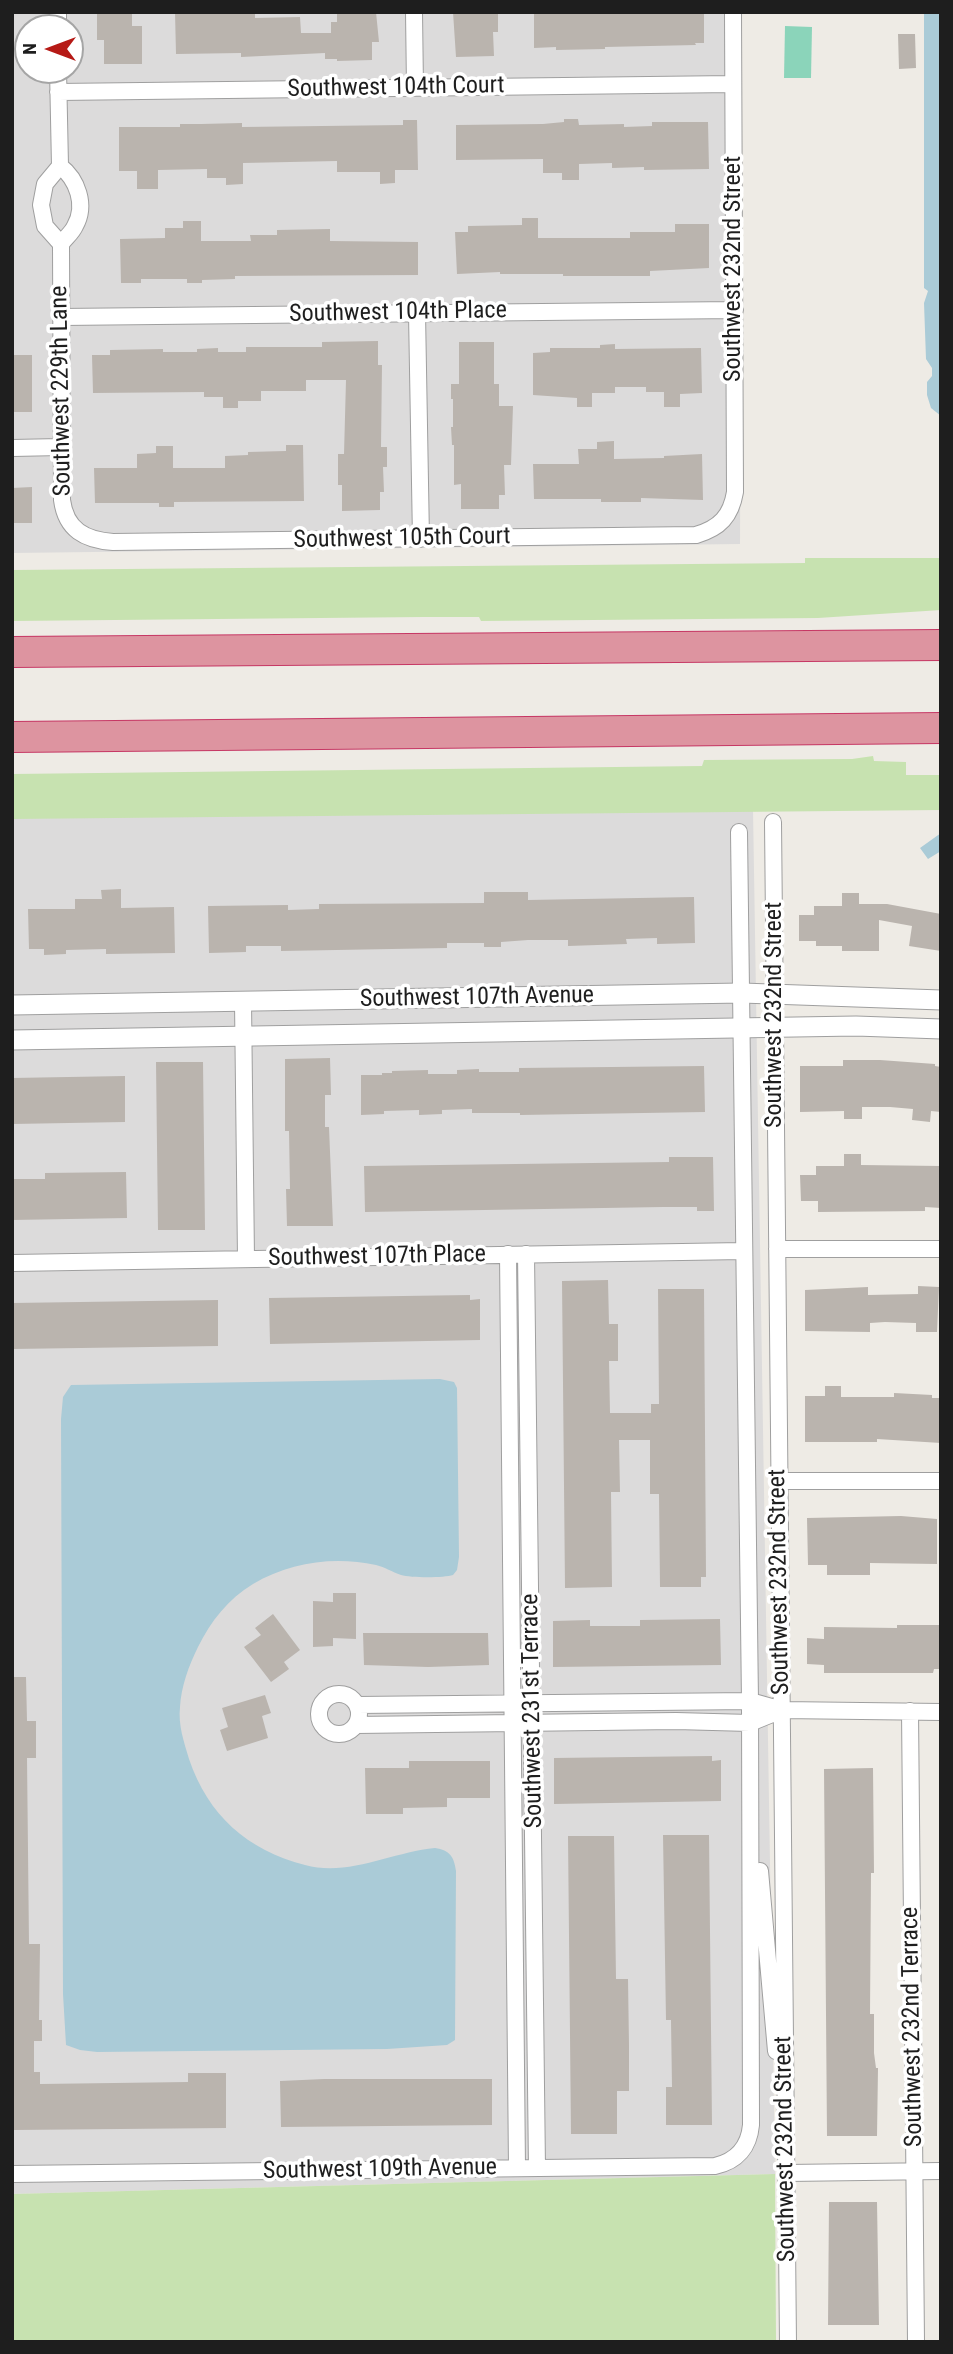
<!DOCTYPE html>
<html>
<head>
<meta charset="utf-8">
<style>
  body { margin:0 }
  #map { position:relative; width:953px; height:2354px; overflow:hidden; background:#eeebe5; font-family:"Roboto Condensed",sans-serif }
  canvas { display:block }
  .frame { position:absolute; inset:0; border:14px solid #1e1e1e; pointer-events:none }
  .north { position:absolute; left:14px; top:14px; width:70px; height:70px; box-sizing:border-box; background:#fff; border:2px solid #a5a5a5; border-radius:50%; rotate:270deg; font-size:19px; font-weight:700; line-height:28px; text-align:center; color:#1e1e1e }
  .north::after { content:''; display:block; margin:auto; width:24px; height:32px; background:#b61a16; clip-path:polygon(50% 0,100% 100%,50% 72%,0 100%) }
</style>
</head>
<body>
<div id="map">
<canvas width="953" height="2354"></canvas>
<div class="frame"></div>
<div class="north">N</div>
</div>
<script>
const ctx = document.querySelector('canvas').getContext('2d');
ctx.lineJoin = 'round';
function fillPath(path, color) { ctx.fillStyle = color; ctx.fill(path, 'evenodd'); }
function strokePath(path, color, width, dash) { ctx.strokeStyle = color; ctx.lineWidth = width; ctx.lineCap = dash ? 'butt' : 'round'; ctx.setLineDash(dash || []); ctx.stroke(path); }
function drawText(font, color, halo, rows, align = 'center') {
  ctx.font = font + ' "Roboto Condensed",sans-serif'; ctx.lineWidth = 7; ctx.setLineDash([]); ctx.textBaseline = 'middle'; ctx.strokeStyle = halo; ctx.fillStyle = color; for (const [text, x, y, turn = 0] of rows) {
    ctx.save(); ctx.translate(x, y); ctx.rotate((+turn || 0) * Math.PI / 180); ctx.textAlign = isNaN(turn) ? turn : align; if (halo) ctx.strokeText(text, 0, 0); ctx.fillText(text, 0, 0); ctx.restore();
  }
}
const residential = new Path2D(`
  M12,12H742L740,544L12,553ZM28,28H70V70H28Z
  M753,809L775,2174L12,2194V817Z`);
const grass = new Path2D(`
  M805,558H941V610L818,618L481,621L479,617H423L12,621V570L805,563Z
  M873,756L874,761L906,762V775H941V810L12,819V774L702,766L704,760L852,759Z
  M775,2174L776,2342H12V2194Z`);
const pitch = new Path2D(`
  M785,26L812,27L811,78H784Z`);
const water = new Path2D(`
  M924,12H941V416L931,408L927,395V382L932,376V368L926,359L924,303L928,291L924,288Z
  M941,833V851L928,859L920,848Z
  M440,1379L454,1382L457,1388L459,1557L457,1570L453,1575C444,1578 411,1578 401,1575C392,1572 385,1567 376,1565C334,1556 290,1562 253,1584C228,1599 211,1621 198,1647C189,1665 181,1687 180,1707C178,1725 184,1742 189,1759C208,1815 247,1850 305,1865C348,1877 392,1852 435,1848C450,1850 454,1857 456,1871L455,2040L447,2045L387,2049L97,2052L80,2050L66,2045L63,1994L61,1419L63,1397L71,1385Z`);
const building = new Path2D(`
  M97,12H132V26H142V64H104V40H97Z
  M175,12H255V18L300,17L301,33H331V22H337V12H376L379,42H372V60L337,61V59H325V53L241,57V53L176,54Z
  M453,12H498V32H493L494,56L456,57Z
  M534,12H704V43H695L696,45L605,47V49L556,50V47L534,48Z
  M898,34H915L916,68L899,69Z
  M564,119H578L579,125L624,124V127L652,126V122H708L709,169L644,170V167L612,168V163L579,164V180H562V173H543V159L456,160V125L543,124L564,122Z
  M403,120H417L418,170H395V183L380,184V172H337V161L243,163V184L226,185V178H207V169L158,170V189H137V171H119V127H180V124H201L242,123V127L403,125Z
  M522,218H538V238H630V232H675V224H709V268L650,271V276H563V274H500V272L457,274L455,232H468V226L522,225Z
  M183,221H201V241H251L250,235H277V230L330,229V241L418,242V275L235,276V279L202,280V283H187V279H141V283H121L120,239L165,238V228H183Z
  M378,341V365H382L381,447H387V467H383L384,492H380V510L342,511V485H338V454H344L346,380H306V391H261V401H238V408H223V397H204V392L93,393L92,355H110V350L163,349V352H197V349L218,348V352H246V347H322V342Z
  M459,342H494V384H499V406H513L511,465H504L505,495H499V509H461V484L454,485V445H452L451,427H453V399H451V384H459Z
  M615,344V349L701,348L702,393L680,394V407H664V392H646V387H615V393H592V407H577V398L533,395V353L550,352V348H600V345Z
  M12,355H32V412H12Z
  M614,441V459L664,458V456L702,454L703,500L641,498V502H601V499H534L533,464H579L578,449H597V442Z
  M286,445H303L304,501L174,502V507H159V503H95L94,468H137V454L156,453V446H173V468H225V456L248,455V452L286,451Z
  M32,487V523H12V488Z
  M121,889V908L174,907L175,953L106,954V949L66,950V954L44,955V949H29L28,909H75V899H102L101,890Z
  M484,892H528V900L694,897L695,943L657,944V938L626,939L627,944L568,946V940H528L501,942V947H484V943H447V948L281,951V946H246V952L209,953L208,906L288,905V910L319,909V904L484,903Z
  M842,893H859V904H887L941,914V951L909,946L912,926L879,920V951H842V946H816V941H799V915H814V906H842Z
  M330,1058L331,1095H325V1127H329L333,1226H287L286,1189H290L289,1131H285V1059Z
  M843,1060H880L935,1064V1066L941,1067V1112L931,1111L930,1122L912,1120L913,1109L890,1107H862V1119H844V1111L800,1112V1066H843Z
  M156,1062H203L205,1230H158Z
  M704,1066L705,1112L520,1115V1113H472V1109L442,1110V1114L419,1115V1110L384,1111V1114L361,1115V1075H382V1073H392V1071L428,1070V1074H457V1070L479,1069V1072H519V1068Z
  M125,1076V1122L12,1124V1078Z
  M844,1154H861V1165L941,1166V1208L925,1207V1211L818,1212V1201H801L800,1175H816V1166H844Z
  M669,1157H713L714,1211H697V1207H663L365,1212L364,1166L669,1162Z
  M126,1172L127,1218L12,1220V1179H45V1173Z
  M608,1280L609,1324H618V1361H609L610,1413H651V1404H659L658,1289H704L706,1577H701V1587H660L659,1494H650V1440H619L620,1492H611L612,1587L565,1588L562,1281Z
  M918,1286L939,1287L937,1332H916V1323L885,1322L870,1323V1332L805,1331V1290L868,1287V1295L918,1294Z
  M470,1295V1300L480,1299V1340L270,1344L269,1298Z
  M218,1300V1346L12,1349V1303Z
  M825,1386H841V1397H894V1393L932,1395V1398H941V1443L877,1439V1442H805V1396H825Z
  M901,1516L937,1519V1564L870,1563V1575H827V1565H808L807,1518Z
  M333,1593H356V1639L333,1638V1646L313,1647V1601L333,1602Z
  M273,1614L300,1650L284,1662L289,1669L271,1682L244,1647L261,1635L255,1628Z
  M720,1619L721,1665L553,1667V1621L590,1620V1626H640V1620Z
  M897,1625H941V1669H934L933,1673H824V1665L807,1664V1638L824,1639V1627L897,1628Z
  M363,1633H488L489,1665L428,1667L364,1665Z
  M12,1677H26L27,1721H36V1758H27L29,1944H40L39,2020H42V2041H34V2072H40V2084L188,2082V2073H226V2128L14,2130Z
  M265,1695L271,1713L262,1716L268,1738L227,1751L220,1730L228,1727L222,1708Z
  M712,1756V1761L721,1760V1801L554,1804V1758Z
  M409,1761H490V1798H447V1807L403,1808V1814H366L365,1768H409Z
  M873,1768L874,1873H871L870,2014H874V2053L876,2068H878L877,2136H827L824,1769Z
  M663,1835H709L712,2125H666V2087H672L671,2020H666Z
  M568,1836H614L616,1979H628L629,2046V2091H617V2134H571Z
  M324,2079H492V2125L281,2127L280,2081Z
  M829,2202H877L879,2325H828Z`);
const minor = new Path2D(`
  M58,12V28
  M414,12L415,88
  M58,70L60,166L45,184L41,205L45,226L61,244
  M58,92L733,84
  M60,166C77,179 87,205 75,226C72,233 65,238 61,244L62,500C66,530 85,540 113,542L696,535C720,528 731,516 735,492L733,12
  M417,313L421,539
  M61,317L735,310
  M12,448L61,447
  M773,822L788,2342
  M243,1002L246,1259
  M777,1249H941
  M508,1254L517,2168
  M526,1254L537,2168
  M12,1263L743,1251
  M779,1481H941
  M319 1714a20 20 0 1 1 40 0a20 20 0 1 1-40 0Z
  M357,1705L750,1701L782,1710L941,1712
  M910,1711L916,2342
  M356,1725L676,1721L750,1723L782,1710
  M760,1871L776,2051
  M787,2173L941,2171
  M12,2174L715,2166C737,2161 749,2147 751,2125L750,1701L739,832`);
const tertiary = new Path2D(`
  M12,1005L742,993L941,1000
  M12,1040L856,1026L941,1029`);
const motorway = new Path2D(`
  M12,652L941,645
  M12,737L941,728`);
const streetNames = [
  ["Southwest 104th Court",396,88,-1],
  ["Southwest 232nd Street",734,269,-90],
  ["Southwest 104th Place",398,313,-1],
  ["Southwest 229th Lane",62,391,-91],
  ["Southwest 105th Court",402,539,-1],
  ["Southwest 107th Avenue",477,998,-1],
  ["Southwest 232nd Street",775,1015,-90],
  ["Southwest 107th Place",377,1257,-1],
  ["Southwest 232nd Street",780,1582,-91],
  ["Southwest 231st Terrace",533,1711,-91],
  ["Southwest 232nd Terrace",913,2027,-91],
  ["Southwest 232nd Street",786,2149,-91],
  ["Southwest 109th Avenue",380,2170,-1]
];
fillPath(residential, '#dcdbdb');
fillPath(grass, '#c7e2b0');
fillPath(pitch, '#8bd4ba');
fillPath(water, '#aacbd7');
fillPath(building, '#bab4ae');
strokePath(minor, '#9f9f9f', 18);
strokePath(tertiary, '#9f9f9f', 21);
strokePath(motorway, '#c63764', 32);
strokePath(minor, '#fff', 16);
strokePath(tertiary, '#fff', 19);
strokePath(motorway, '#dd94a0', 30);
drawText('24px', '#1e1e1e', '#fff', streetNames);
</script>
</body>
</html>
